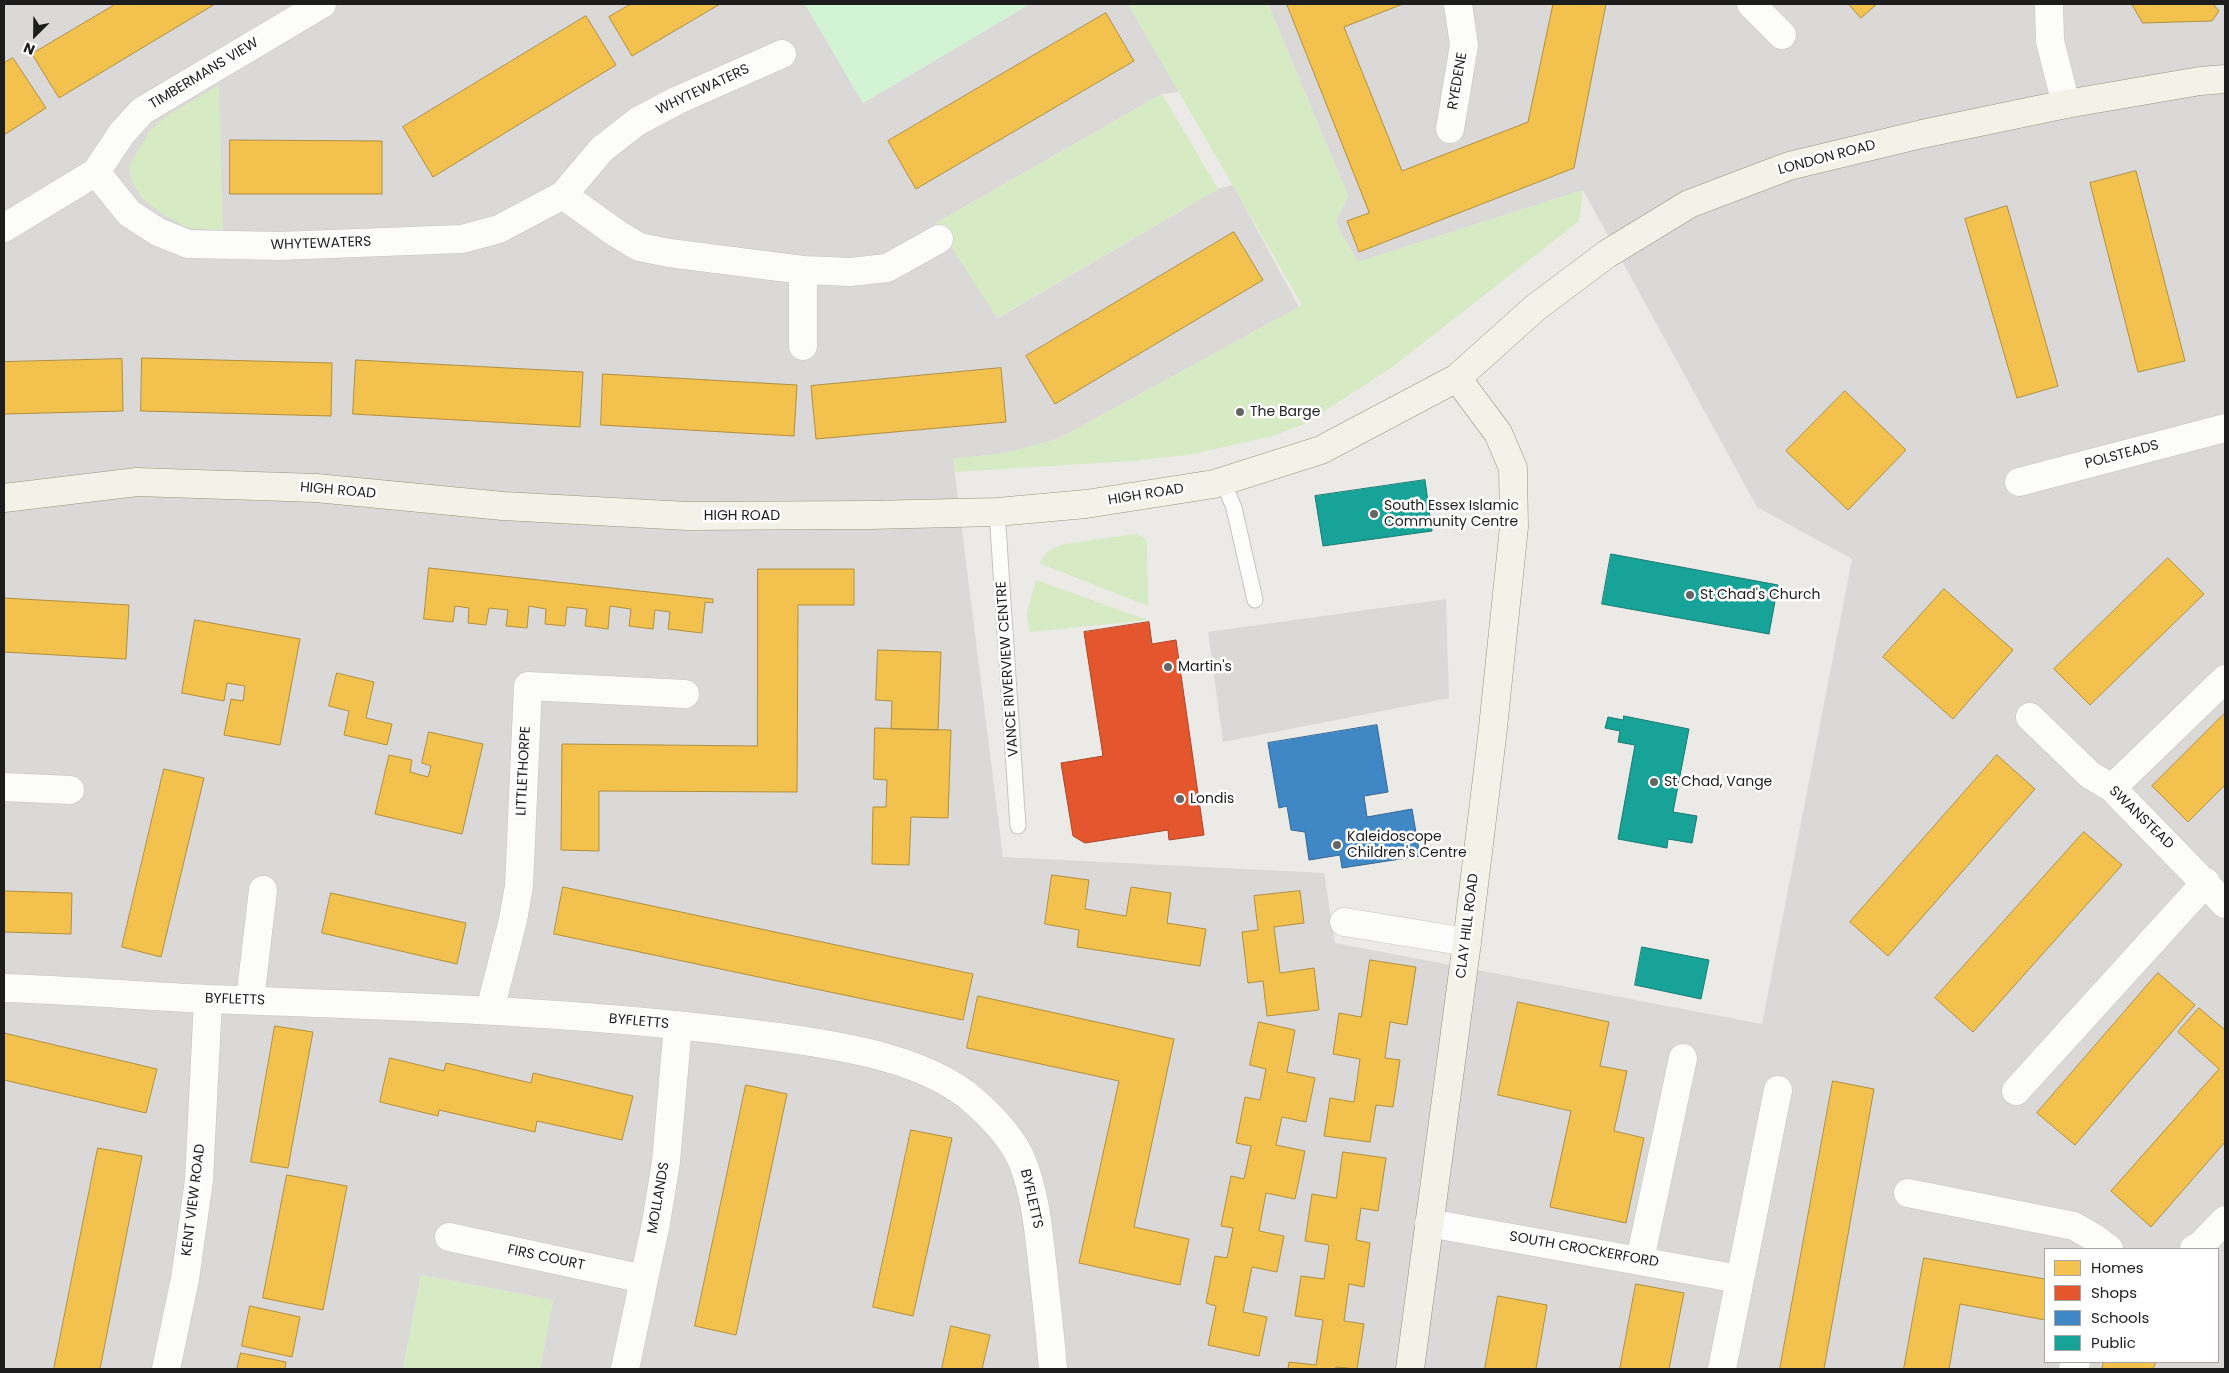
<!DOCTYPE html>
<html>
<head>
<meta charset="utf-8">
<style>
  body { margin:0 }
  #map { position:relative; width:2229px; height:1373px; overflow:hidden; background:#eceae6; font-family:Poppins,sans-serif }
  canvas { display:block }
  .frame { position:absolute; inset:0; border:5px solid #1d1d1d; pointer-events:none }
  .legend { position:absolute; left:2044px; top:1248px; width:175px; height:115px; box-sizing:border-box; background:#fff; border:1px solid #a5a5a5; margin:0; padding:6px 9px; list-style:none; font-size:15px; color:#1d1d1d }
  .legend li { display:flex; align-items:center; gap:10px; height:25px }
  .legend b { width:25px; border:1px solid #a5a5a5 }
  .north { position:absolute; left:10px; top:10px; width:50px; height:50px; -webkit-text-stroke:4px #fff; paint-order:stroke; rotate:203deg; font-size:14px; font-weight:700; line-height:20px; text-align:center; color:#1d1d1d }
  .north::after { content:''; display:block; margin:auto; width:18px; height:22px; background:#1d1d1d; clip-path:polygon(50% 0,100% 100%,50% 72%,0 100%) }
</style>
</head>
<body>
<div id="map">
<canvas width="2229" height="1373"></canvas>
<div class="frame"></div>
<ul class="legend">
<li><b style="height:14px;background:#f2c14e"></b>Homes</li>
<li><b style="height:14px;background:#e4572e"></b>Shops</li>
<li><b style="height:14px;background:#3f88c5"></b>Schools</li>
<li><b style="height:14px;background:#17a398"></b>Public</li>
</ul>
<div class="north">N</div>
</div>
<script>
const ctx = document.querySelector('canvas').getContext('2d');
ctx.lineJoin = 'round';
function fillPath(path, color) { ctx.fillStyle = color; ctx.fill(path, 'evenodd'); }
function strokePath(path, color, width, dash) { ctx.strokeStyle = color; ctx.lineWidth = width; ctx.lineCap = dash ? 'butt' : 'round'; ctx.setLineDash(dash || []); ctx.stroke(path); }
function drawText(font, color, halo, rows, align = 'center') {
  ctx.font = font + ' Poppins,sans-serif'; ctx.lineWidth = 5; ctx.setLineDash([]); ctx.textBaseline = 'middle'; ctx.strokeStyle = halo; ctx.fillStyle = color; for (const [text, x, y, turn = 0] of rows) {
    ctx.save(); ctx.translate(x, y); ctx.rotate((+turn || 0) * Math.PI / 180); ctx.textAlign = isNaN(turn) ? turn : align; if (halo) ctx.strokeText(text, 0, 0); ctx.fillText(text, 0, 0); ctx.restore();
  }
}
const residential = new Path2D(`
  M4,4H805L863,103L1030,4H1128L1179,92L1162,94L936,223L998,318L1218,189L1233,185L1299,307L1058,439L1006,453L953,459L1003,857L1324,873L1335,943L1762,1024L1852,559L1757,507L1583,190L1358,262L1335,222L1348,196L1268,4H2225V1369H540L553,1300L421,1275L403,1369H4ZM2045,1249H2218V1362H2045Z`);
const religious = new Path2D(`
  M1446,599L1449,698L1223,742L1208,632Z`);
const grass = new Path2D(`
  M1128,4H1268L1348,196L1335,222L1358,262L1583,190L1579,221L1391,368L1304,424L1273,436L1188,455L1131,461L955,472L953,459L1006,453L1060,438L1302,305Z
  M219,85L223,230L188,228L162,214L142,198L132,182L129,166L149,132L165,117Z
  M1162,94L1218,189L997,318L936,223Z
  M1136,534L1143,537L1147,542L1148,606L1039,563L1048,551L1064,544Z
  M1036,580L1148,620L1029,632L1027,612Z
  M421,1275L553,1300L540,1369H403Z`);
const park = new Path2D(`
  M805,4H1030L863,103Z`);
const homes = new Path2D(`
  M116,4H215L59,98L32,54Z
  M631,4H720L632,56L609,17Z
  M1287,4H1403L1344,27L1402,171L1528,122L1553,4H1606L1574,168L1359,252L1347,221L1369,213Z
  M1849,4H1877L1861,18Z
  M2132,4H2213L2219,11L2212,21L2143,23Z
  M1106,13L1134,61L916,189L888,141Z
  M586,16L616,65L433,177L403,127Z
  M13,58L46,108L4,135V63Z
  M230,140L382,141V194H230Z
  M2136,171L2185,361L2138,372L2090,183Z
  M2007,206L2058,386L2017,398L1965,219Z
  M1234,232L1263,280L1055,404L1026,356Z
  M142,358L332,363L331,416L141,411Z
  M122,359L123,411L4,414V362Z
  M356,360L583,372L580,427L353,414Z
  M1001,368L1006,422L816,439L811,386Z
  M603,374L797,385L794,436L601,425Z
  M1845,391L1906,450L1848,510L1786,451Z
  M2168,558L2204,594L2090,705L2054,669Z
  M429,568L713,599V603L705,602L702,633L668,629L670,612L655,610L653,629L629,626L631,609L610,606L608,629L585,626L587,609L567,607L565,626L545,624L546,609L529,606L527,628L506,626L508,610L489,608L486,625L468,623L469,608L455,606L453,622L424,619Z
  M758,569H854V605H798L797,792L599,791V851L561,850L562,744L757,746Z
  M1944,589L2013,650L1953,719L1883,657Z
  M4,598L129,605L126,659L4,652Z
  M195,620L300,639L280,745L224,735L231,699L243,701L245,686L227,683L224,701L182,693Z
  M878,650L941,652L938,730L891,729L892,701L876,700Z
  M337,673L374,682L366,718L392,724L387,745L344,735L349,711L329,706Z
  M2225,713V785L2188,822L2152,786Z
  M875,728L951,730L948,818L911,817L909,865L872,864L873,807H886L887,780L874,779Z
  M429,732L483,744L462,834L375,814L389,755L412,760L410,772L428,777L431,766L422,763Z
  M1997,755L2035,789L1888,956L1850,922Z
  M164,769L204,778L161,957L122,947Z
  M2084,832L2122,865L1973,1032L1935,998Z
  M1052,875L1089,880L1085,909L1126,916L1131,887L1171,893L1167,923L1206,929L1200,966L1077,947L1079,930L1045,924Z
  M563,887L973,974L963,1020L554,934Z
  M4,891L72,893L71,934L4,932Z
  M1300,891L1304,923L1274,927L1280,973L1314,968L1319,1010L1267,1016L1263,981L1248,983L1242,932L1258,930L1254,896Z
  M331,893L466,923L457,964L322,933Z
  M1370,960L1416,967L1407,1025L1390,1022L1385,1058L1400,1060L1393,1107L1376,1105L1370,1142L1324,1136L1330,1098L1354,1102L1360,1059L1333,1054L1339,1013L1361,1017Z
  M2158,973L2195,1005L2075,1145L2037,1113Z
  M978,996L1174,1039L1134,1227L1189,1239L1180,1285L1079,1263L1119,1081L967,1048Z
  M1518,1002L1609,1022L1600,1066L1627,1071L1614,1131L1644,1138L1626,1223L1550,1207L1571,1111L1498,1095Z
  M2199,1008L2225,1030V1142L2151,1227L2111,1191L2219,1069L2178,1032Z
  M1259,1022L1295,1030L1287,1072L1315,1078L1306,1122L1282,1117L1276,1145L1305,1151L1295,1199L1266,1193L1259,1231L1284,1236L1277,1272L1252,1267L1243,1312L1267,1317L1259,1356L1208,1345L1216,1306L1206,1303L1215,1256L1227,1258L1233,1228L1221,1226L1231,1176L1244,1179L1251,1146L1236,1143L1245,1097L1260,1100L1266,1069L1250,1065Z
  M275,1026L313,1032L288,1168L251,1162Z
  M4,1033L157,1069L146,1113L4,1080Z
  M390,1058L444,1071L446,1063L531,1083L533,1073L633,1096L622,1140L537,1121L535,1132L439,1110L438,1116L380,1102Z
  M1833,1081L1874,1089L1824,1369H1780Z
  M746,1085L787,1094L736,1335L695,1326Z
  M911,1130L952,1138L913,1316L873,1307Z
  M98,1148L142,1156L100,1369H54Z
  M1343,1152L1386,1158L1378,1211L1361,1208L1356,1240L1370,1243L1364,1287L1349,1284L1344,1321L1364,1324L1357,1369L1336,1367V1369H1288L1289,1362L1316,1365L1323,1320L1295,1316L1301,1276L1324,1279L1329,1245L1305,1241L1312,1194L1336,1198Z
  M287,1175L347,1186L323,1310L263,1298Z
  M1924,1258L2045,1279V1320L1960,1304L1949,1369H1904Z
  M1636,1284L1684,1293L1669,1369H1620Z
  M1498,1296L1547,1305L1536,1369H1485Z
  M250,1306L300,1317L292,1357L242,1346Z
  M951,1326L990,1335L982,1369H942Z
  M241,1353L286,1362L285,1369H237Z
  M2104,1362H2156L2153,1369H2102Z`);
const shops = new Path2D(`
  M1149,622L1152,644L1176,640L1204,835L1169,840L1168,830L1085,843L1073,836L1061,763L1103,756L1084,632Z`);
const schools = new Path2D(`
  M1377,725L1388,792L1364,796L1367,817L1412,809L1420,856L1342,868L1340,855L1309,860L1305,832L1291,830L1287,806L1279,808L1268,743Z`);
const public = new Path2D(`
  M1425,480L1432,531L1323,546L1315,496Z
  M1611,554L1778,585L1769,634L1602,604Z
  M1624,716L1689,729L1673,812L1697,816L1692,843L1668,839L1667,848L1618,839L1635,745L1618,742L1620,731L1605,728L1608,717L1623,720Z
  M1642,947L1709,960L1701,999L1635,985Z`);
const service = new Path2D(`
  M1223,481L1234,508L1255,600
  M997,512L1018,826`);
const minor = new Path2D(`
  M1751,4L1782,35
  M2049,4L2050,41L2066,104
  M1450,129L1464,45L1458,4
  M96,172L129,213L158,232L188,244L279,246L462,239L499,229L563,195L602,149L638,121L678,100L782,54
  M563,195L616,233L639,247L669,253L803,270L850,272L887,268L939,239
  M4,228L96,172L122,133L142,111L322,4
  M803,346V270
  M2019,482L2225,428
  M2030,717L2090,775L2112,788L2225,904
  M4,787L70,790
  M2112,788L2225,679
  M1344,922L1467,942
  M4,988C72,990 140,996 208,999C385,1006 562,1010 738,1032C810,1041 919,1052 974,1101C992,1117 1013,1139 1022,1161C1035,1193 1038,1227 1042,1261C1046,1297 1050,1333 1053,1369
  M250,1000L263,890
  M490,1010L513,920L519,886L528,686L685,694
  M2016,1091L2206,882
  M1908,1193L2074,1226L2093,1237L2109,1249
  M1429,1223L1739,1279
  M449,1237L644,1279
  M2194,1249L2201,1245L2225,1220
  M1640,1260L1683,1058
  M166,1369L185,1279L199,1180L208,999
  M625,1369L656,1223L666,1162L678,1025
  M1722,1369L1778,1090
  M2073,1369L2076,1362`);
const secondary = new Path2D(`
  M4,498L137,482L316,488L503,506L687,516L870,515L997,512L1086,504L1214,484L1321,450L1457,378L1535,308L1607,254L1689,204L1789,166L1922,134L2066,104L2200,81L2225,79
  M1410,1369L1467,942L1492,737L1514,527L1513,468L1498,433L1457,378`);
const markers = [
  [1240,412,5,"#656563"],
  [1374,514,5,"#656563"],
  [1690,595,5,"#656563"],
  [1168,667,5,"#656563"],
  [1654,782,5,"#656563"],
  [1180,799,5,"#656563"],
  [1337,845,5,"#656563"]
];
const streetNames = [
  ["TIMBERMANS VIEW",204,74,-31],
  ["RYEDENE",1458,81,-80],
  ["WHYTEWATERS",703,90,-25],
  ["LONDON ROAD",1827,158,-15],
  ["WHYTEWATERS",321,244,-2],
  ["POLSTEADS",2122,455,-15],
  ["HIGH ROAD",338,491,5],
  ["HIGH ROAD",1146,495,-9],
  ["HIGH ROAD",742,516],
  ["VANCE RIVERVIEW CENTRE",1008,669,-94],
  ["LITTLETHORPE",524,771,-87],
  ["SWANSTEAD",2141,818,44],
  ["CLAY HILL ROAD",1468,926,-83],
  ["BYFLETTS",235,1000,2],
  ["BYFLETTS",639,1022,5],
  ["MOLLANDS",659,1198,-80],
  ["BYFLETTS",1031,1199,77],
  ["KENT VIEW ROAD",194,1200,-83],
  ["SOUTH CROCKERFORD",1584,1250,10],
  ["FIRS COURT",546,1258,12]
];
const poiNames = [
  ["The Barge",1250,412],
  ["South Essex Islamic",1384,506],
  ["Community Centre",1384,522],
  ["St Chad's Church",1700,595],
  ["Martin's",1178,667],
  ["St Chad, Vange",1664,782],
  ["Londis",1190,799],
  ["Kaleidoscope",1347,837],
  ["Children's Centre",1347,853]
];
fillPath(residential, '#dbd9d7');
fillPath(religious, '#dad9d7');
fillPath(grass, '#d6eac3');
fillPath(park, '#d3f3d5');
fillPath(homes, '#f2c14e');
strokePath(homes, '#b2903f', 1);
fillPath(shops, '#e4572e');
strokePath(shops, '#a84629', 1);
fillPath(schools, '#3f88c5');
strokePath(schools, '#356893', 1);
fillPath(public, '#17a398');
strokePath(public, '#197b73', 1);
strokePath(service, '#c4c4c2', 17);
strokePath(minor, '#c4c4c2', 29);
strokePath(secondary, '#93967e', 29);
strokePath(service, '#fcfcfb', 15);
strokePath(minor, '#fcfcfb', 28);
strokePath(secondary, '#f2f2e9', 28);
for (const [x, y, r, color] of markers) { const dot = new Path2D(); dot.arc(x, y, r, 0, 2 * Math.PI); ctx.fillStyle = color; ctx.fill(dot); strokePath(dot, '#fff', 2); }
drawText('14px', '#1d1d1d', '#fff', streetNames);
drawText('14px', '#1d1d1d', '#fff', poiNames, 'left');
</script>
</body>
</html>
